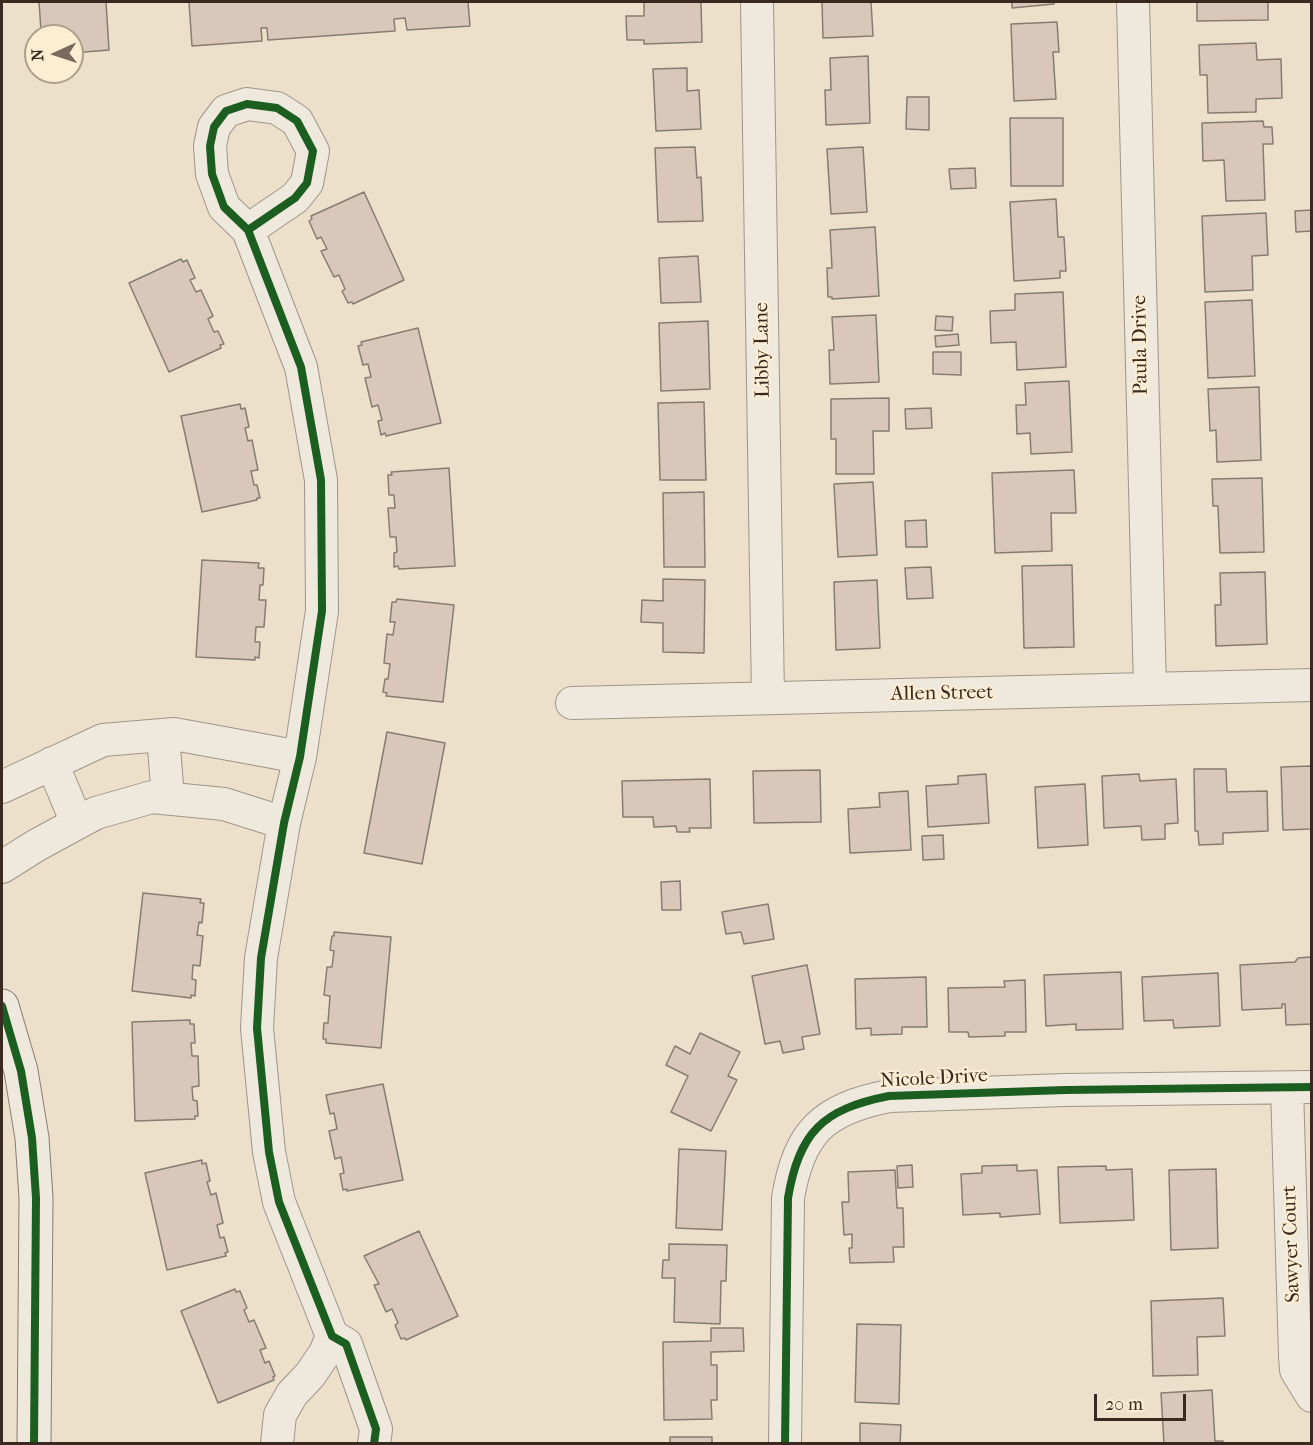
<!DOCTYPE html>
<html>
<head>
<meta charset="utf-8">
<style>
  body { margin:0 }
  #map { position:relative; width:1313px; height:1445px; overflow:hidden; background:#ece0ca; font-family:"IM FELL French Canon",serif }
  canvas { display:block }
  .frame { position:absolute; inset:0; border:3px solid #3a2920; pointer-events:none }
  .north { position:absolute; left:24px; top:24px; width:60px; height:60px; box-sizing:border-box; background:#fcedd3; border:2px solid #ae9f8b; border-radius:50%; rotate:267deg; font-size:16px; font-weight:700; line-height:24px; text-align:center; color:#3a2920 }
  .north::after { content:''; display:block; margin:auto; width:21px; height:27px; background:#78695c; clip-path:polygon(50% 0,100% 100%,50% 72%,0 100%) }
  .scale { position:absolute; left:1094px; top:1394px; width:92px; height:27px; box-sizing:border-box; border:3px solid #3a2920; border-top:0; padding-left:8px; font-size:18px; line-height:21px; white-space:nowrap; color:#3a2920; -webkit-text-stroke:4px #fcedd3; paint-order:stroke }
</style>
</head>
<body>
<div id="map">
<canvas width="1313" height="1445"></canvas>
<div class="frame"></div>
<div class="north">N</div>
<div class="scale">20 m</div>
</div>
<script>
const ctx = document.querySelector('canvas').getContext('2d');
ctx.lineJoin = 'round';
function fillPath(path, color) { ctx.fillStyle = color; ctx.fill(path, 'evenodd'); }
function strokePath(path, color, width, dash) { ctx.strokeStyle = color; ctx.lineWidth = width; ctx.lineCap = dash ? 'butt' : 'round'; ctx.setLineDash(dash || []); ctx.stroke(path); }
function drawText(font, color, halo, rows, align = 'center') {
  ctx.font = font + ' "IM FELL French Canon",serif'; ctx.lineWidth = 4.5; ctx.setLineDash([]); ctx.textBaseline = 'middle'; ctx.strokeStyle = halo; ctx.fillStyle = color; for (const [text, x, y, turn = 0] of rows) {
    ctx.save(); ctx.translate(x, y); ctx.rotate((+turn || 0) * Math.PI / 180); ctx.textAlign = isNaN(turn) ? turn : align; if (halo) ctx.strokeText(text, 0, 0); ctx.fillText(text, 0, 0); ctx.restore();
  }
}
const building = new Path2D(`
  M39,2H106L109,50L72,53V36H46L45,31H41Z
  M189,2H468L470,26L407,30L405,18L394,19L395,31L268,40L267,28H261L262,41L192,46Z
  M644,2H701L702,42L644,44V40H627L626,16H644Z
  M822,2H871L873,36L823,38Z
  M1012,2H1054V4L1012,8Z
  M1197,2H1268V20L1197,21Z
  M1057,22L1059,52H1053L1056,99L1014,101L1011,24Z
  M1256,43L1257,60L1281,59L1282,98L1256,99V112L1208,113L1207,75H1200L1199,45Z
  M868,56L870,123L826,125L825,90H831L830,58Z
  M687,68V91L699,90L701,129L656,131L653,69Z
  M907,97H929V130L906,129Z
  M1010,118H1063V186H1011Z
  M1263,121L1264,127H1272L1273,144H1263L1265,200L1226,201L1224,160L1203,161L1202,123Z
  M695,147L697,178L701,177L703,221L658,222L655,148Z
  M863,147L867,212L831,214L827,149Z
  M975,168L976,188L951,189L949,169Z
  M364,192L404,280L353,304L352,302L348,303L342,291L345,289L339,275L334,277L321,251L327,249L321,237L317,239L309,221L312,219L311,216Z
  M1056,199L1058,237H1064L1066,271H1060V278L1014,281L1010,202Z
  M1312,210V231L1296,232L1295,211Z
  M1266,213L1268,255L1252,256L1253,290L1205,292L1202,216Z
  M875,227L879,296L832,299V297H828L827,268H832L830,230Z
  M698,256L701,302L661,303L659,258Z
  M181,259L183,262L187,260L195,278L190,280L196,292L201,290L213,316L208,319L214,332L218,331L224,344L220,345L221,348L169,372L129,283Z
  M1063,292L1066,367L1017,370L1016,342L991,343L990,311L1015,310V294Z
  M1252,300L1255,376L1208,378L1205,302Z
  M876,315L879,382L830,384L829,350H834L832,317Z
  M936,316L953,317L952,331L935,330Z
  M708,321L710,389L661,391L659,323Z
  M418,328L441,423L386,436L385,433L381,435L378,421L382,420L378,405L372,407L365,378L371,377L368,364L363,365L358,346L362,345L361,342Z
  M958,334L959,345L936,347L935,336Z
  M933,352H961V375L933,374Z
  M1069,381L1072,452L1031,454L1030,433L1017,434L1016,405H1026L1025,383Z
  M1259,387L1261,460L1217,462L1216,430L1210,431L1208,389Z
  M889,398V431H873L874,474H836V439H831V399Z
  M704,402L706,480H660L658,403Z
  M240,404L241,409L245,408L249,427L245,428L248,441L252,440L258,470L251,471L254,485H257L260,498H257V500L202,512L181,416Z
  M931,408L932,428L906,429L905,409Z
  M449,468L455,566L399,569L398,566L394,567V553L397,552L396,537H390L388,508H395L394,495H389L388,475H392L391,472Z
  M1074,470L1076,513H1051L1052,551L995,553L992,473Z
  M1262,478L1264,552L1220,553L1218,506H1213L1212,479Z
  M873,482L877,555L838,557L834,484Z
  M704,492L705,567H664L663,493Z
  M926,520L927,547H906L905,521Z
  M202,560L259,563L258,568H264L263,585H260L259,600H266L264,627H256L255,642H260L259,658L255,657V660L196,657Z
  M1072,565L1074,647L1024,648L1022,566Z
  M931,567L933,598L907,599L905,568Z
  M1265,572L1267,644L1216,646L1215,605H1221L1220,573Z
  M663,579L705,580L704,653L663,652V623L641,622L642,600L663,601Z
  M877,580L880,648L836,650L834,582Z
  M397,599L454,605L443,702L386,696L387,693L383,692L385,679H388L390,664L384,663L387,634L393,635L395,622H390L392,602H396Z
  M387,732L445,743L422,864L364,853Z
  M1312,766V829L1283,830L1281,767Z
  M1194,769H1226L1227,792L1267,791L1268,831L1223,833V844L1199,845L1198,831H1195Z
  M820,770L821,822L754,823L753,771Z
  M986,774L989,823L928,827L926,786L958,784V776Z
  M1139,774L1140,781L1176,779L1178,823L1165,824V839L1142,840L1141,826L1104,828L1102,776Z
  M710,779L711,828H689L690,832H677L676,826L654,827L653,817H623L622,781Z
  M1085,784L1088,845L1038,848L1035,787Z
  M908,791L911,850L850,853L848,809L880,807L879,793Z
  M943,835L944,859L923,860L922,836Z
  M680,881L681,910H662L661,882Z
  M143,893L201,899L200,903H204L202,923L199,922L197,935L203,936L200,966L193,965L192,979L196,980L195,996L191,995V998L132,991Z
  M768,904L774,939L744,944L741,932L726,934L722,912Z
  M334,932L391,937L381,1048L326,1043V1039H323L324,1023H328L330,996L324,995L327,967H332L334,951L330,950L332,936H334Z
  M1311,957L1312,1024L1286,1025L1285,1004H1282V1008L1242,1010L1240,965L1295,962L1298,958Z
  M807,965L820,1034L802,1037L804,1049L783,1053L780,1041L765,1044L752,976Z
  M1121,972L1123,1029L1076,1030V1024L1046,1026L1044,975Z
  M1218,973L1220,1026L1174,1028L1173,1020L1144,1021L1142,977Z
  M926,977L927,1027H902V1034L871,1035V1028L856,1029L855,979Z
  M1025,980L1026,1032H1005V1036L969,1037L968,1032H949L948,988L1005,987L1004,981Z
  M190,1020V1024H194L195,1043H191L192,1056H198L199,1086L192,1087L193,1100L197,1101L198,1116H195V1119L135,1121L132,1022Z
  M700,1033L740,1052L728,1076L737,1080L711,1131L671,1112L688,1076L666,1065L675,1046L690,1054Z
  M383,1084L403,1180L347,1191V1189L343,1190L340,1174L344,1173L341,1157L335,1159L329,1131L337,1129L334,1113L330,1114L326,1095Z
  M679,1149L726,1151L722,1230L676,1228Z
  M202,1160V1164L206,1163L210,1181L207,1182L211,1195L216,1193L223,1223L217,1225L220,1238L224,1237L228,1252L225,1253L226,1256L167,1270L145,1173Z
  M912,1165L913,1187L898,1188L897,1166Z
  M1017,1165V1171L1037,1170L1040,1214L1000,1217V1213L963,1215L961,1174L982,1173V1166Z
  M1106,1166V1170L1132,1169L1134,1220L1060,1223L1058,1167Z
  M1216,1169L1218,1248L1171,1250L1169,1170Z
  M895,1170L897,1208H903L904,1247H893L894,1262L850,1263L849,1248H852V1234L844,1235L842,1202H849L848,1172Z
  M419,1231L458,1316L406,1340L405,1338L401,1339L395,1325L398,1323L392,1309L386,1312L374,1285L379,1284L364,1256Z
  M669,1244L727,1245L726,1281H721L720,1324L674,1322L675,1278H662L663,1260H669Z
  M235,1289L236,1292L240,1291L247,1308L244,1310L249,1322L254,1320L266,1348L260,1350L265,1363L269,1361L275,1376L273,1377L274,1380L218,1403L181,1311Z
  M1223,1298L1225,1336L1197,1337L1198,1375L1153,1376L1151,1301Z
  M857,1324L901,1325L899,1404L855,1402Z
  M711,1328H743L744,1351L711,1352V1365H717V1400H711L712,1419L664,1420L663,1342L711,1341Z
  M1212,1390L1215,1441H1223V1444H1164L1161,1393Z
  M860,1423L901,1425L900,1444H860Z
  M670,1437H712V1444H670Z`);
const street = new Path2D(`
  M757,2L768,698
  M1133,2L1150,689
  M248,230L295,198L307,183L313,151L297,121L277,108L247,104L226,111L214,127L210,146L212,174L224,207L248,230L301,367L321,480L322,611L300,757L284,823L261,958L257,1028L269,1152L279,1202L332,1336L346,1344L376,1429L374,1444
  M572,703L1312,685
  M163,735L168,798
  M52,763L77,823
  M2,787L103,740L174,734L300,757
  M2,867L37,845L96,813L152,797L224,804L284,823
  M1287,1088L1295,1356L1296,1370L1312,1396
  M277,1444L280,1415L292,1394L310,1375L325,1353L332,1336
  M785,1444L788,1198C799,1132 823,1109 889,1096L1065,1090L1312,1087`);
const secondary = new Path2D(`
  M2,1006L21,1071L32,1138L36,1198L34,1444`);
const cycleway = new Path2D(`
  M248,230L295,198L307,183L313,151L297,121L277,108L247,104L226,111L214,127L210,146L212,174L224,207L248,230L301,367L321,480L322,611L300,757L284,823L261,958L257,1028L269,1152L279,1202L332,1336L346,1344L376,1429L374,1444
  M2,1006L21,1071L32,1138L36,1198L34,1444
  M785,1444L788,1198C799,1132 823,1109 889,1096L1065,1090L1312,1087`);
const streetNames = [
  ["Paula Drive",1141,345,-91],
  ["Libby Lane",763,350,-91],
  ["Allen Street",942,694,-1],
  ["Nicole Drive",934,1079,-3],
  ["Sawyer Court",1292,1244,-92]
];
fillPath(building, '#d9c7ba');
strokePath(building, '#867d71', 1.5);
strokePath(street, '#9e9588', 34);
strokePath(secondary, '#867d71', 35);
strokePath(street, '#efe8dd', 32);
strokePath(secondary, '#efe8dd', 33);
strokePath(cycleway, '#1b5e20', 8);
drawText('20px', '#3a2920', '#fcedd3', streetNames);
</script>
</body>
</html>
